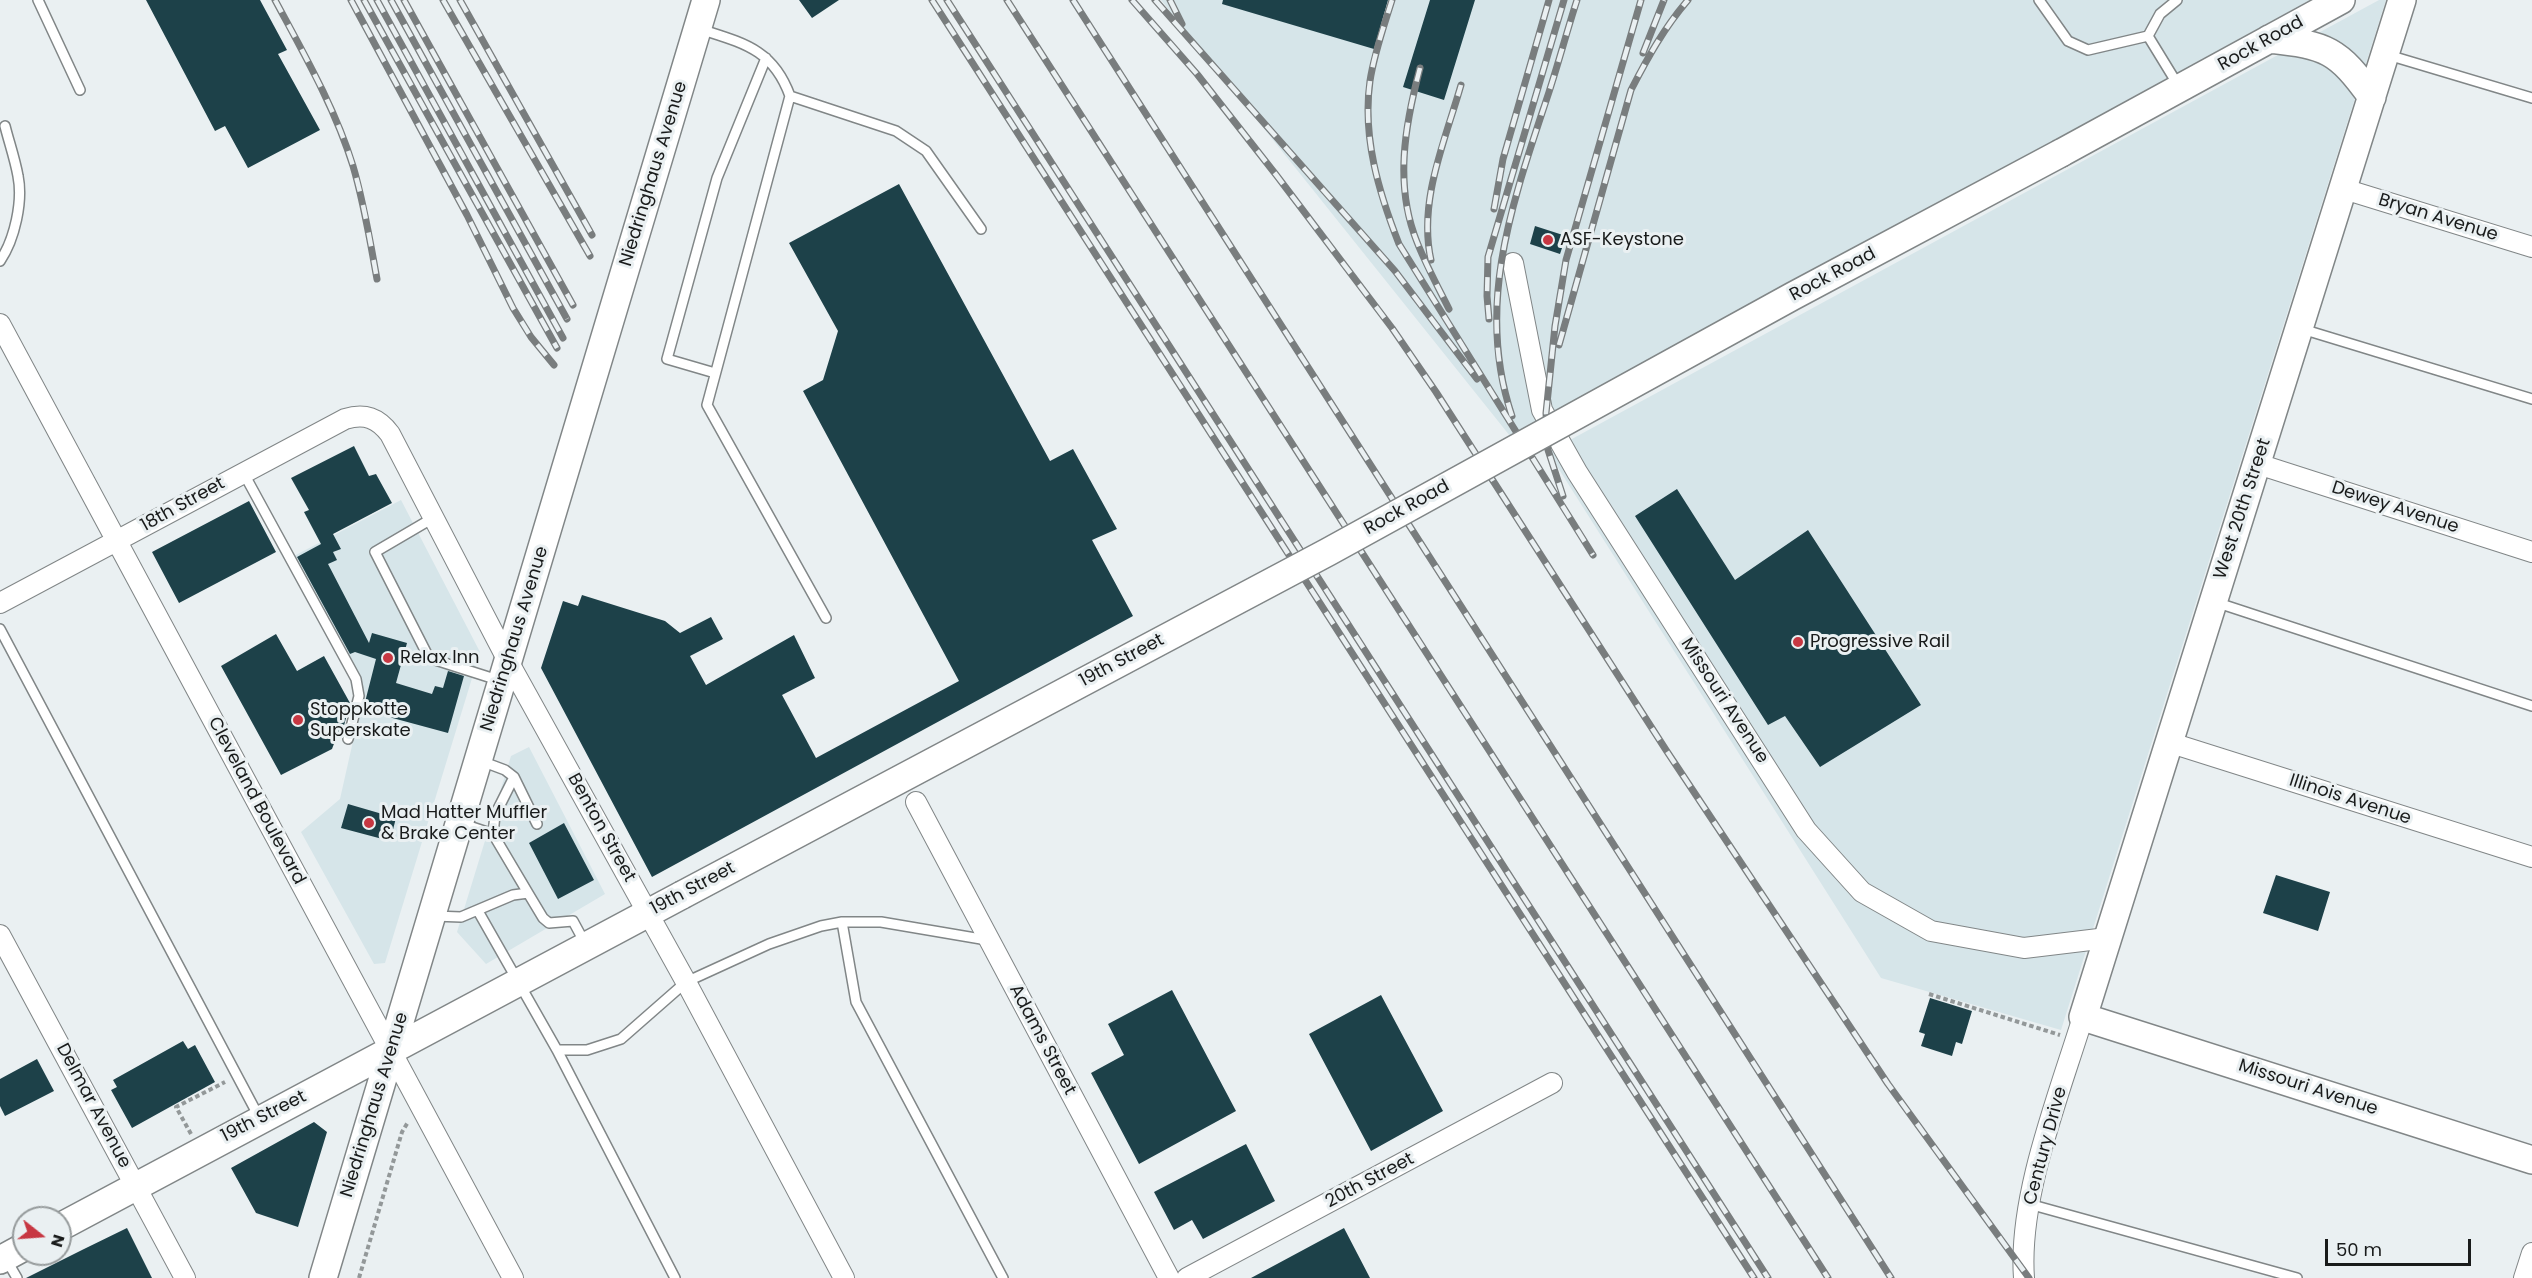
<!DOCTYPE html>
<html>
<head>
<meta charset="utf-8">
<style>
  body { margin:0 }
  #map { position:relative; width:2532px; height:1278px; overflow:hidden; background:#eaf0f2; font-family:Poppins,sans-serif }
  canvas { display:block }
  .north { position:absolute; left:12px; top:1206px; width:60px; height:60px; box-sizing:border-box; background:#eaf0f2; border:2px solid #969b9c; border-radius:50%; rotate:107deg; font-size:16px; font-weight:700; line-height:24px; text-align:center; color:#191b1b }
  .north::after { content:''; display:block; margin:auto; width:21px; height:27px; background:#c73742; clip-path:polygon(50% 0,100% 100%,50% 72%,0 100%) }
  .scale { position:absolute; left:2325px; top:1239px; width:146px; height:27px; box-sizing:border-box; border:3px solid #191b1b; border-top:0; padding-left:8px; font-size:18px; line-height:21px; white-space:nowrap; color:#191b1b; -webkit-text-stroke:4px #eaf0f2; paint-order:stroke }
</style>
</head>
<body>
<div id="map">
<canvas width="2532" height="1278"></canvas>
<div class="north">N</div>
<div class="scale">50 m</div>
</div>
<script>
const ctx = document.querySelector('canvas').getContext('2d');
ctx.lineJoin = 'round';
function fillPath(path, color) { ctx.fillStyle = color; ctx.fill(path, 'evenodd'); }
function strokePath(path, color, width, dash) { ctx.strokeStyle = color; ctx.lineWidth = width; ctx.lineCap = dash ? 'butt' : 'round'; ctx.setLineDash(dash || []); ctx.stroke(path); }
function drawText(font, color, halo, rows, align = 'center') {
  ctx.font = font + ' Poppins,sans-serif'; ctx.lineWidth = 6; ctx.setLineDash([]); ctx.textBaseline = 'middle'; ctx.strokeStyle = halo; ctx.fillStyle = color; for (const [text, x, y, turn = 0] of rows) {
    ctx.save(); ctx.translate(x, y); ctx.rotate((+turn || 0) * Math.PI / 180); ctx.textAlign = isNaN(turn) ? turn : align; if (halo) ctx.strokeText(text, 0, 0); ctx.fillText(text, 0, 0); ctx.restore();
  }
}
const built = new Path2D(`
  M1161,0H2310L1560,411L1510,436Z
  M2379,0H2386L2061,1030L1881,978L1548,452Z
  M401,500L480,652L385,963L374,964L301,832L340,799L360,710L361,684L292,557Z
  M529,747L605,894L486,964L457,932L511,756Z`);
const building = new Path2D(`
  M146,0H260L287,50L278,54L320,130L248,168L225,126L215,131Z
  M799,0H839L812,18Z
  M1223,0H1388L1374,49L1222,4Z
  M1430,0H1475L1444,100L1403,87Z
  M899,184L1050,461L1073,449L1117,529L1092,540L1133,616L652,877L541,668L563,601L578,606L582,595L665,621L680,633L711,617L723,639L690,656L706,685L794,635L815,678L782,695L816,758L959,681L803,391L823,380L838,331L789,243Z
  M1535,226L1566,236L1560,254L1530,244Z
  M354,446L369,476L376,474L392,503L333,534L341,549L333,552L337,560L328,564L369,643L372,633L407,643L396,683L432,694L435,686L443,688L448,671L464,676L448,733L363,710L376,659L355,652L350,654L297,557L321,544L304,512L309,510L291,478Z
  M1677,489L1735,580L1808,530L1921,705L1820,767L1785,716L1768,725L1635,516Z
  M249,501L276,552L179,603L152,552Z
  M276,634L297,671L324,656L350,703L341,737L335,741L332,749L281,775L221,666Z
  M348,804L396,818L390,841L341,828Z
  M564,823L594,880L558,899L529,843Z
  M2276,875L2330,892L2318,931L2263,913Z
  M1172,990L1236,1111L1139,1164L1091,1073L1124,1055L1108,1024Z
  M1381,995L1443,1111L1371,1151L1309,1034Z
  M1930,998L1972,1011L1962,1044L1956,1042L1952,1056L1921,1046L1925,1034L1919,1032Z
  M183,1041L188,1049L195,1045L215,1082L132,1128L111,1090L117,1087L113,1080Z
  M37,1059L54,1091L5,1116L0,1106V1079Z
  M314,1122L327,1132L298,1227L256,1213L231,1168Z
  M1246,1144L1275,1201L1203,1239L1192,1220L1174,1230L1154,1192Z
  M127,1228L152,1278H26L84,1249Z
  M1344,1228L1370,1278H1251Z`);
const path = new Path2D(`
  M1929,994L2060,1035
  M191,1134L176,1107L225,1082
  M359,1278L402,1132L408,1122`);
const lane = new Path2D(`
  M38,0L80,90
  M2039,0L2068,41L2088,50L2148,36
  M2177,0L2160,14L2148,36L2178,85
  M700,29C743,43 773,49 790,96L707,405L826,618
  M2388,55L2532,98
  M790,96L896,131L926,151L981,229
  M0,261C15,239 23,201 18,176C15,159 9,142 5,126
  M2302,329L2532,399
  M715,373L667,359L717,178L766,58
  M243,472L356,679L359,696L348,739
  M433,518L375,552L429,658L498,680
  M2215,602L2532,706
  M0,629L259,1117
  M481,761L505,770L514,777L537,824
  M460,823L493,834L528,893
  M493,834L495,815L514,777
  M478,911L557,1050L675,1278
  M434,916L461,917L513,895L528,893L543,918L549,923L573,921L586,945
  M842,922L856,1002L1003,1278
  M557,1050H587L621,1039L686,982L769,944L821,926L842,922H881L987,940
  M2029,1204L2297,1278
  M6,1259L17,1278`);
const street = new Path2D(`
  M2344,189L2532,247
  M1513,263L1542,410L1577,472L1806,830L1862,892L1931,931L2024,948L2107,938
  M0,324L513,1278
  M2258,464L2532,552
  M0,603L345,419C365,413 378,418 390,434L508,661L686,982L844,1278
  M2168,742L2532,857
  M916,802L1169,1278
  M0,935L185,1278
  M1187,1278L1552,1083
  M2024,1278C2018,1197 2059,1095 2083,1017
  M2524,1278L2532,1253`);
const secondary = new Path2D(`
  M2402,0L2083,1017L2532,1160
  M2269,39C2327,45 2338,50 2372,97
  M2061,153L2341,0
  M60,1227L682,895
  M0,1260L24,1247
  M323,1278L706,0`);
const rail = new Path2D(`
  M275,0C304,54 335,108 353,166C364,203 370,241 377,279
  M351,0L467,215L513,308L531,337L554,365
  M364,0L557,348
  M377,0L563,338
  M391,0L567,319
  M404,0L573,305
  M443,0L590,256
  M460,0L592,235
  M932,0L1754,1278
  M947,0L1768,1278
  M1007,0L1828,1278
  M1073,0L1891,1278
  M1132,0L1197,74L1277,176L1392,328L1436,392L1666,750L1888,1084L2029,1278
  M1155,0L1395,271L1477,379
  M1170,0L1182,24
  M1392,0C1384,26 1374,54 1370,81C1362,137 1379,193 1399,244L1593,555
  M1643,53L1664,0
  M1420,68C1405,125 1394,185 1417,242C1426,265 1438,287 1449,309
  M1494,209L1503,159L1549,0
  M1431,260C1418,201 1445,141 1461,85
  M1489,319L1487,296L1488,257L1564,0
  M1559,345L1631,90C1648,57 1664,28 1688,0
  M1512,416C1474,304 1514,198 1549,92C1559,61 1567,31 1577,0
  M1563,496L1548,450L1546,413L1555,326L1566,260L1641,0`);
const secondaryBridge = new Path2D(`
  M682,895L1328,552L1793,296L2061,153`);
const markers = [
  [1548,240,6,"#c73742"],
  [1798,642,6,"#c73742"],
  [388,658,6,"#c73742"],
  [298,720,6,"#c73742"],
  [369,823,6,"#c73742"]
];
const streetNames = [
  ["Rock Road",2261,44,-29],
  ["Niedringhaus Avenue",654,174,-73],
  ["Bryan Avenue",2438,218,17],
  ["Rock Road",1833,275,-28],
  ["18th Street",183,505,-29],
  ["Rock Road",1407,508,-29],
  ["Dewey Avenue",2395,508,18],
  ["West 20th Street",2243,509,-72],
  ["Niedringhaus Avenue",515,639,-73],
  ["19th Street",1122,661,-28],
  ["Missouri Avenue",1724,701,57],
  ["Illinois Avenue",2350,800,18],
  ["Cleveland Boulevard",256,801,62],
  ["Benton Street",601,828,61],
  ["19th Street",693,889,-28],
  ["Adams Street",1042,1040,62],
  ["Missouri Avenue",2308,1088,18],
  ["Niedringhaus Avenue",375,1105,-73],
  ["Delmar Avenue",93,1106,62],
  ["19th Street",264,1117,-27],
  ["Century Drive",2046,1146,-75],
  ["20th Street",1370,1181,-28]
];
const poiNames = [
  ["ASF-Keystone",1560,240],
  ["Progressive Rail",1810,642],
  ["Relax Inn",400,658],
  ["Stoppkotte",310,710],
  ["Superskate",310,731],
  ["Mad Hatter Muffler",381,813],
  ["& Brake Center",381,834]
];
fillPath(built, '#d6e5e9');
fillPath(building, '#1d4149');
strokePath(lane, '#818687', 12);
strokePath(street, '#818687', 22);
strokePath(secondary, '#818687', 30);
strokePath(path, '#939899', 4, [4.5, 3]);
strokePath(lane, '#fff', 9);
strokePath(street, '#fff', 20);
strokePath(secondary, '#fff', 27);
strokePath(rail, '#797d7e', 7);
strokePath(rail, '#eaf0f2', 4.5, [14]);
strokePath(secondaryBridge, '#818687', 30, []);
strokePath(secondaryBridge, '#fff', 27);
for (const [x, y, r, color] of markers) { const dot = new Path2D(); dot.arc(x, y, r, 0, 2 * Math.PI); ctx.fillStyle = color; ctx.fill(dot); strokePath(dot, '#eaf0f2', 2); }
drawText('18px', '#191b1b', '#eaf0f2', streetNames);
drawText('18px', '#191b1b', '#eaf0f2', poiNames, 'left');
</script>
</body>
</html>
